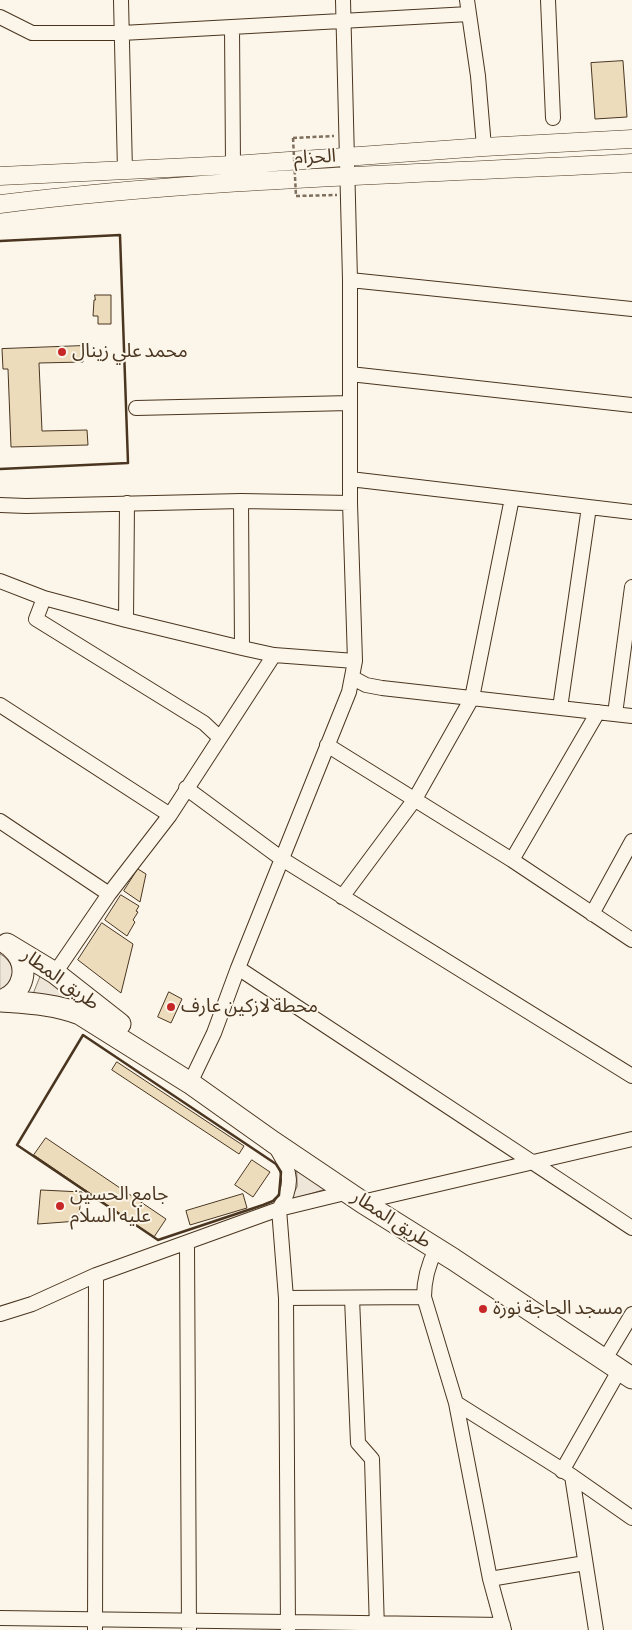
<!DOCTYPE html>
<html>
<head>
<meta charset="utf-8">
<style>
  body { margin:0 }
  canvas { display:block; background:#fbf6e9 }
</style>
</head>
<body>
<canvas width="632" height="1630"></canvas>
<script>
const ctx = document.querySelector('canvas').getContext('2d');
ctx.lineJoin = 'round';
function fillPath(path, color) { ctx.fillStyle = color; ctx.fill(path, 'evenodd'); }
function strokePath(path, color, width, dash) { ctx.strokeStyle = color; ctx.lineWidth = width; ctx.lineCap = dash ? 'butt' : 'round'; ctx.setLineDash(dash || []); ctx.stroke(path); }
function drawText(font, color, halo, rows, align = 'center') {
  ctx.font = font + ' "Sofia Sans Condensed","Noto Sans Arabic",sans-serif'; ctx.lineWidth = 4; ctx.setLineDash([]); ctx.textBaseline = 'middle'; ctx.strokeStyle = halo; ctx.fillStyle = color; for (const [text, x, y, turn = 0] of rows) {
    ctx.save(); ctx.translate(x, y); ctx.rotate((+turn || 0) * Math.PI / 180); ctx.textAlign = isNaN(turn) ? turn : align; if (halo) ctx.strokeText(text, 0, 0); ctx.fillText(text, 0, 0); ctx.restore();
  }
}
const green = new Path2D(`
  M0,954C10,959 17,972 10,982C7,986 3,988 0,991Z
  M41,975L82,1005L63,998L33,995Z
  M297,1170L326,1189L290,1200L297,1187Z`);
const building = new Path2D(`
  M623,61L627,117L595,119L591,63Z
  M95,295H111V324H98V316H93L94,300H95Z
  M82,346L83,362L39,363L42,431L87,430L88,445L11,447L8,369H3L2,349Z
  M138,869L146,874L140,902L124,891Z
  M121,895L139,906L136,911L138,912L133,920L135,922L127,936L105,920Z
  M102,923L133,944L121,993L78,960Z
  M169,992L182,999L171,1023L158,1017Z
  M117,1062L244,1146L239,1154L112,1070Z
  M46,1138L166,1219L154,1237L34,1155Z
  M252,1160L270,1172L253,1197L235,1185Z
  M41,1190L82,1192L78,1221L38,1224Z
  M243,1194L247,1208L190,1225L186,1211Z`);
const path = new Path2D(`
  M293,138L334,136
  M296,196L337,195`);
const minor = new Path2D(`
  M121,0L125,171
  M467,0L478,76L484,147
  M548,0L553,118
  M0,17L32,33H122L469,14
  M232,27L233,165
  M350,280L632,309
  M350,374L632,405
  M136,408L350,403
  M350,479L632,512
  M241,501L242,648
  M0,505L26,506L241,501L350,503
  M0,581L44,598L126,620L242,648L274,655L355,661
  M44,598L36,619L204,723L220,738
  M126,620L127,503
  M353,678L366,685L382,688L632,716
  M0,705L170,815
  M560,708L589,507
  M615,714L632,587
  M327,745L512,860L632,940
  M186,788L282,859L632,1076
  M0,821L109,894
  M512,860L598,712
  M342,897L415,799L472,698L512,498
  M592,914L632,841
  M238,968L632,1228
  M55,973L109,894L170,815L274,655
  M190,1083L214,1033L238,968L349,692L355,661L350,503V280L343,0
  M277,1149C291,1172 294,1185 279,1209L286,1298L288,1630
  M362,1202L632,1139
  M187,1243L189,1629
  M436,1249C428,1265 424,1279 424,1297L456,1403L490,1579L504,1630
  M286,1298L424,1297
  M352,1298L358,1443L372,1459L377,1630
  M0,1314L32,1304L96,1275L279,1209L349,1192
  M605,1359L632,1314
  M456,1403L572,1476L632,1518
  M562,1471L620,1369
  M572,1476L596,1630
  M490,1579L585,1563
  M0,1618L503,1625
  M95,1630L96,1275`);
const major = new Path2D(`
  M0,176L233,165L484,147L632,139
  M0,204C209,178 422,174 632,163`);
const highway = new Path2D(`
  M7,944L55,973L120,1024
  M0,1001C25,993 31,964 11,947
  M1,1001C28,1003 55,1004 80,1014L190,1083L273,1142L362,1202L453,1259L632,1378`);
const pathBridge = new Path2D(`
  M293,138L296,196`);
const wall = new Path2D(`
  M0,241L120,235L128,463L0,469
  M83,1035L276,1164L281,1172L279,1195L273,1201L263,1205L158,1240L17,1145Z`);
const markers = [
  [62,352,5,"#c62828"],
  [171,1007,5,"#c62828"],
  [60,1206,5,"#c62828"],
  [483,1309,5,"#c62828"]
];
const streetNames = [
  ["الحزام",315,158,-3],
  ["طريق المطار",60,980,36],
  ["طريق المطار",391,1220,33]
];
const poiNames = [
  ["محمد علي زينال",72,352],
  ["محطة لازكين عارف",181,1007],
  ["جامع الحسين",70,1195],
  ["عليه السلام",70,1217],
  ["مسجد الحاجة نورة",493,1309]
];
fillPath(green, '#ede6d9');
strokePath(green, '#887966', 1);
fillPath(building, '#ecdcbc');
strokePath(building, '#4a3520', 1);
strokePath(minor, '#4a3520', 16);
strokePath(major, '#4a3520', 19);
strokePath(highway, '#4a3520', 23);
strokePath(path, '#7f6f5c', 2.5, [4, 2.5]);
strokePath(minor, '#fbf6e9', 14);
strokePath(major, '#fbf6e9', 18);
strokePath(highway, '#fbf6e9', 21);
strokePath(pathBridge, '#7f6f5c', 2.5, [4, 2.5]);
strokePath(wall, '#4a3520', 2.5);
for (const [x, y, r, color] of markers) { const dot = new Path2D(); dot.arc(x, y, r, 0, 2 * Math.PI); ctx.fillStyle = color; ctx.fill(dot); strokePath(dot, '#fbf6e9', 2); }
drawText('19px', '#4a3520', '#fbf6e9', streetNames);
drawText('19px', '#4a3520', '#fbf6e9', poiNames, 'left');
</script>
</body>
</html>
